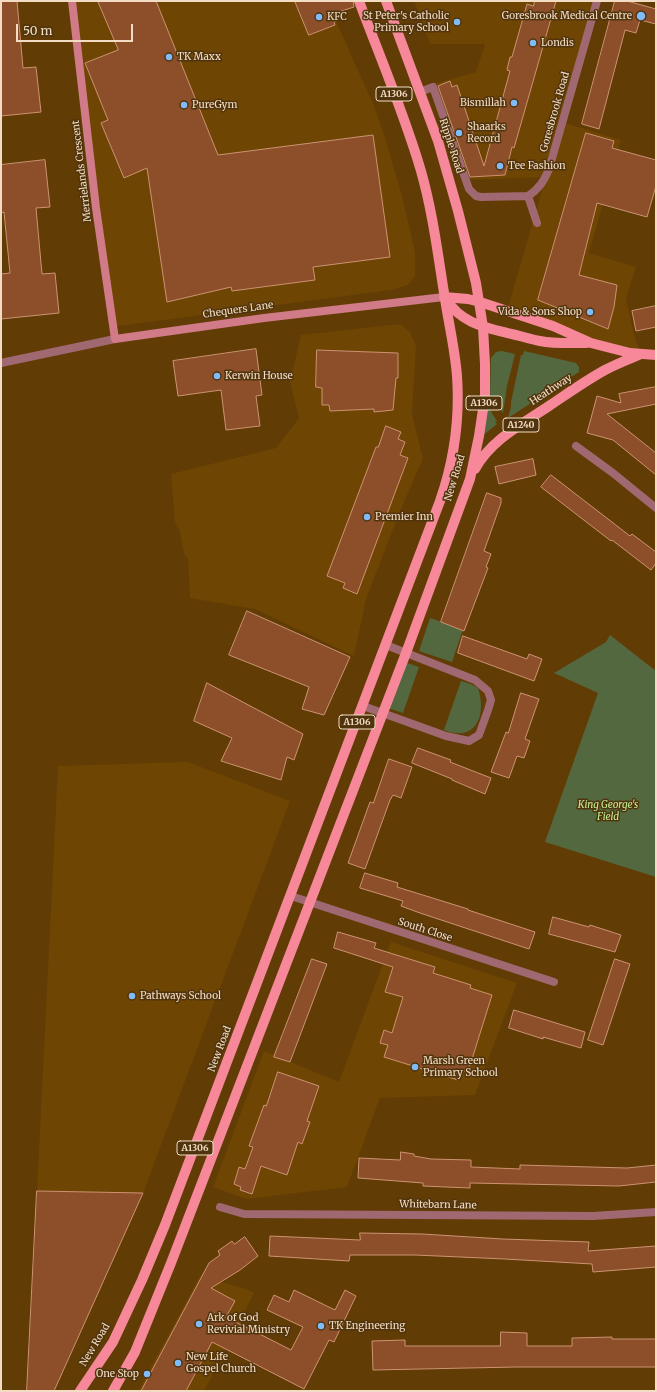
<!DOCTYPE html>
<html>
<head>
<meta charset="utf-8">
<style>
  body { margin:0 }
  #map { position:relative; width:657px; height:1392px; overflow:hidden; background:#613c05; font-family:Merriweather,serif }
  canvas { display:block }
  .frame { position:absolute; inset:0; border:2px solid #f2dcc3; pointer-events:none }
  .scale { position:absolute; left:16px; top:24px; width:117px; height:18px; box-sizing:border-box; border:2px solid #f2dcc3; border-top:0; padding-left:5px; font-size:12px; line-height:14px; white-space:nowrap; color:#f2dcc3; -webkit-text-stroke:3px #50340e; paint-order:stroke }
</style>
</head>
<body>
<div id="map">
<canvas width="657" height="1392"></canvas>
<div class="frame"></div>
<div class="scale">50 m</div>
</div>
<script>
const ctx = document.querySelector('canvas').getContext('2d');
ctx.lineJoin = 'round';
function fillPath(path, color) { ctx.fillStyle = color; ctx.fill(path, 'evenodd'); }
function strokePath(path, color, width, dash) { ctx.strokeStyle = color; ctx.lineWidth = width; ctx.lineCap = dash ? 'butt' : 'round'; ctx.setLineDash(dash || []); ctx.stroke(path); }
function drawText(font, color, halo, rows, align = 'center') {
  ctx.font = font + ' Merriweather,serif'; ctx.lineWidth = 3; ctx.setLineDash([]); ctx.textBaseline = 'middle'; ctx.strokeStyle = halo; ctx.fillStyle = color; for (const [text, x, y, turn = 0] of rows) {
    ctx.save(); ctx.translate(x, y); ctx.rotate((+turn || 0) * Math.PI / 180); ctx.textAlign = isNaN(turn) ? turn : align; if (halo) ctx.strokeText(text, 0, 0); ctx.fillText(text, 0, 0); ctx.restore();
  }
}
const built = new Path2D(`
  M70,1H327L374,106L386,141L401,192L415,252V276L408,285L391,290L111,327Z
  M414,1H597L562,122L621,140L589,253L636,267L626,298L634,335L641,354L507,311L546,177L466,180L434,84L476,72L485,44H430Z
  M400,324L410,332L416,345L412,414L423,459L400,511L366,599L354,656L255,609L190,598L188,559L184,553L180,532L175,522L171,474L276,448L299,418L290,382L301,335Z
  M188,762L290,801L143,1193L37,1191L58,766Z
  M391,942L517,983L475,1095L380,1098L347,1187L246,1199L213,1187L264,1051L339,1082Z
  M200,1276L246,1289L254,1293L204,1391H138Z`);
const green = new Path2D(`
  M502,351L515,354L507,386L503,413L492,400L493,399L490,396L491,358L496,352Z
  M524,351L576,363L579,367V372L508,418L511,407V402L521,355H523Z
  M485,402L497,421L495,422L497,424L481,437Z
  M430,618L463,629L452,662L419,651Z
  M610,635L656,671V877L545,842L598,693L554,673L606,642Z
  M404,662L419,667L403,713L388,708Z
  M461,681L471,684L478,688C487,715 476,743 444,730Z`);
const building = new Path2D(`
  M1,1H17L23,68L36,67L41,112L1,116Z
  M98,1H156L218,155L373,135L390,257L313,267L315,280L232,291L231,287L167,302L147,168L124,178L101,123L108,120L85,63L118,50Z
  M295,1H353L354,7L335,13L338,20L334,22L335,25L309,35Z
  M535,1H556L514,148L512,147L505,175L470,177L438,86L450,81L452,87L457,85L484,166L510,71L507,70L510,57H512L527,4L533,6Z
  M615,1H627L656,9V24L640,20L636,33L625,30L599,129L582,124Z
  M586,133L614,141L612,148L656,160V186L647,217L597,203L579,275L617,285L614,307L608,329L538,300Z
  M45,160L50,207L36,208L42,274L55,273L59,313L1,319V274L10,273L4,212L1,213V165Z
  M656,306V327L636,331L632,311Z
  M256,349L262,395L256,396L260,426L226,430L221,390L178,396L173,361Z
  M317,350L398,353V378H396L393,410L374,412V409L330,411L329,405H322V388L316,387Z
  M656,387V404L607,414L656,453V475L613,440L587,433L597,396L621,403L619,394Z
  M386,426L401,432L398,439L405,442L400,455L408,458L357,594L343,588L345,583L327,576L376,447H378Z
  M533,459L536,475L499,484L495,467Z
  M551,475L630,536L632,534L656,552V563L651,570L612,540L611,541L541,487Z
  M487,493L501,498V503L484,551L491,554L486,567L488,568L464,631L441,622Z
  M247,611L350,657L324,715L302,709L309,687L229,655Z
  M463,636L527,659L529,654L542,659L534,681L458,653Z
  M207,683L303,734L294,760L287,757L281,780L221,761L232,738L194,721Z
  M521,693L539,699L525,739L530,741L524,758L517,756L509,778L491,772L506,732L508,733Z
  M418,748L451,760L450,762L491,778L485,794L452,780V779L412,763Z
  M389,759L412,767L401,798L393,795L390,800L365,869L348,863L370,802L373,803Z
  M365,873L398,883L397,887L468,909V910L535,932L529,949L420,913L401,906L403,901L360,888Z
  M553,917L589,927L590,925L621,935L615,952L549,934Z
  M338,932L376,943L374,948L435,967L433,973L471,985L470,988L492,995L468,1072L461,1070L458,1080L384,1057L388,1045L380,1043L384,1030L392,1033L403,997L385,992L393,967L334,948Z
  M312,959L327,964L290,1062L274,1057Z
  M615,959L630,964L603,1045L588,1040Z
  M514,1010L585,1032L581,1048L543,1037V1039L509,1028Z
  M278,1072L319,1086L307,1121L310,1122L302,1144L298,1142L287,1175L261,1166L252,1194L240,1190L241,1187L234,1184L239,1167L245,1169L253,1147L249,1146L264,1105L266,1106Z
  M401,1152L414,1154V1156L431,1159L471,1160V1167L520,1169V1165L627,1168L656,1165V1182L619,1186L470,1183V1188L423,1186V1183L358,1178L359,1158L400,1160Z
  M37,1191L143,1193L54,1391H27Z
  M360,1233L422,1234L503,1239L589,1242L588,1251L656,1246V1267L593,1272L592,1264L505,1259L415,1255H350L349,1261L269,1256L270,1236L360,1240Z
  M245,1237L258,1256L240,1270L211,1288L235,1301L226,1317L291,1350L303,1327L267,1310L274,1295L289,1302L294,1290L335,1310L345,1290L356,1296L334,1342L329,1340L304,1389L212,1342L186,1391H141L209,1263L220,1255L218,1251L232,1241L234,1244Z
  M501,1332L527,1333V1346H572V1338L612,1337V1339H656V1367H516L373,1370L372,1341L405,1340V1346H500Z`);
const street = new Path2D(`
  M420,92L433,87L469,189L476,196L481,197L528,196
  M528,196C539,189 544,181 549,169L597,1
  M528,196L537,223
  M1,363L115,339
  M576,446L613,473L656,508
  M363,706L446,736L469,741L479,735L488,710L491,700L488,691L475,680L386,645
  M291,896L554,982
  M220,1207L244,1214L593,1216L656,1212`);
const secondary = new Path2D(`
  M72,1L96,208L115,339L264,318L444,297`);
const primary = new Path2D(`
  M444,297L468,299L480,302L553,326L591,343L630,353L656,355
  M447,300C460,322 484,327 507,333C518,335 529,339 540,341C555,344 572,343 587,343
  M475,469C491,440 522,424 549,406C567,394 585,381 605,370C616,364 629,359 641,354
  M80,1391L113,1342L142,1280L165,1225L440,501C454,461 460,419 457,376C455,350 449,325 445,299C438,256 433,213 421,171C404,113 380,57 359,1
  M113,1391L135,1352L171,1263L406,653L470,479L479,436L485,396V364L483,327L476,283L458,211L438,141L386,1`);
const markers = [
  [641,16,5,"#81bcfa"],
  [319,17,4,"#81bcfa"],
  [457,22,4,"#81bcfa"],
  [533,43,4,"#81bcfa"],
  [169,57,4,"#81bcfa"],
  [514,103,4,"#81bcfa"],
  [184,105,4,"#81bcfa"],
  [459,133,4,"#81bcfa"],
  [500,166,4,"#81bcfa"],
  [590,312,4,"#81bcfa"],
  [217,376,4,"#81bcfa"],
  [367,517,4,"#81bcfa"],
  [132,996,4,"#81bcfa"],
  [415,1067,4,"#81bcfa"],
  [199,1324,4,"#81bcfa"],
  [321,1326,4,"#81bcfa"],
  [178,1363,4,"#81bcfa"],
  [147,1374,4,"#81bcfa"]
];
const shields = [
  [394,94,36],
  [484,403,36],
  [521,425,36],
  [357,722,36],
  [195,1148,36]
];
const shieldNames = [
  ["A1306",394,94],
  ["A1306",484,403],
  ["A1240",521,425],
  ["A1306",357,722],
  ["A1306",195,1148]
];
const poiNames = [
  ["St Peter's Catholic",449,16,"right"],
  ["Primary School",449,28,"right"],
  ["Goresbrook Medical Centre",632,16,"right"],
  ["KFC",327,17],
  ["Londis",541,43],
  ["TK Maxx",177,57],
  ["Bismillah",506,103,"right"],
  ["PureGym",192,105],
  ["Shaarks",467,127],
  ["Record",467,139],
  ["Tee Fashion",508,166],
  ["Vida & Sons Shop",582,312,"right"],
  ["Kerwin House",225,376],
  ["Premier Inn",375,517],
  ["Pathways School",140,996],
  ["Marsh Green",423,1061],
  ["Primary School",423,1073],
  ["Ark of God",207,1318],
  ["Revivial Ministry",207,1330],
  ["TK Engineering",329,1326],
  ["New Life",186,1357],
  ["Gospel Church",186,1369],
  ["One Stop",139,1374,"right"]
];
const streetNames = [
  ["Goresbrook Road",555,112,-74],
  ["Ripple Road",451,146,72],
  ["Merrielands Crescent",82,171,-97],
  ["Chequers Lane",238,310,-8],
  ["Heathway",551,390,-33],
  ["New Road",455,478,-73],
  ["South Close",425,930,18],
  ["New Road",220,1049,-69],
  ["Whitebarn Lane",438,1205,1],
  ["New Road",95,1345,-59]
];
const parkNames = [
  ["King George's",608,805],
  ["Field",608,817]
];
fillPath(built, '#6e4502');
fillPath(green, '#53683e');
fillPath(building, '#8d4f29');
strokePath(building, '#cc9373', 1);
strokePath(street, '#a06971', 8);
strokePath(secondary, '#d17b88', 8);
strokePath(primary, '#f6889a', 10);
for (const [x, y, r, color] of markers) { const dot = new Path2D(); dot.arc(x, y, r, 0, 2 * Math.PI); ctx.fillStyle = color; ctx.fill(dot); strokePath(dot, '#50340e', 1.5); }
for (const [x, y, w] of shields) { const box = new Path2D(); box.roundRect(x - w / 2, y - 7, w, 14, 3); ctx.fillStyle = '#50340e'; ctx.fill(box); strokePath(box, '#f2dcc3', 1); }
drawText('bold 9px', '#f2dcc3', null, shieldNames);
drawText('10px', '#f2dcc3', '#50340e', poiNames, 'left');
drawText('10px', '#f2dcc3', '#50340e', streetNames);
drawText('italic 10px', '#c1ef93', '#50340e', parkNames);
</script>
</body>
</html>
